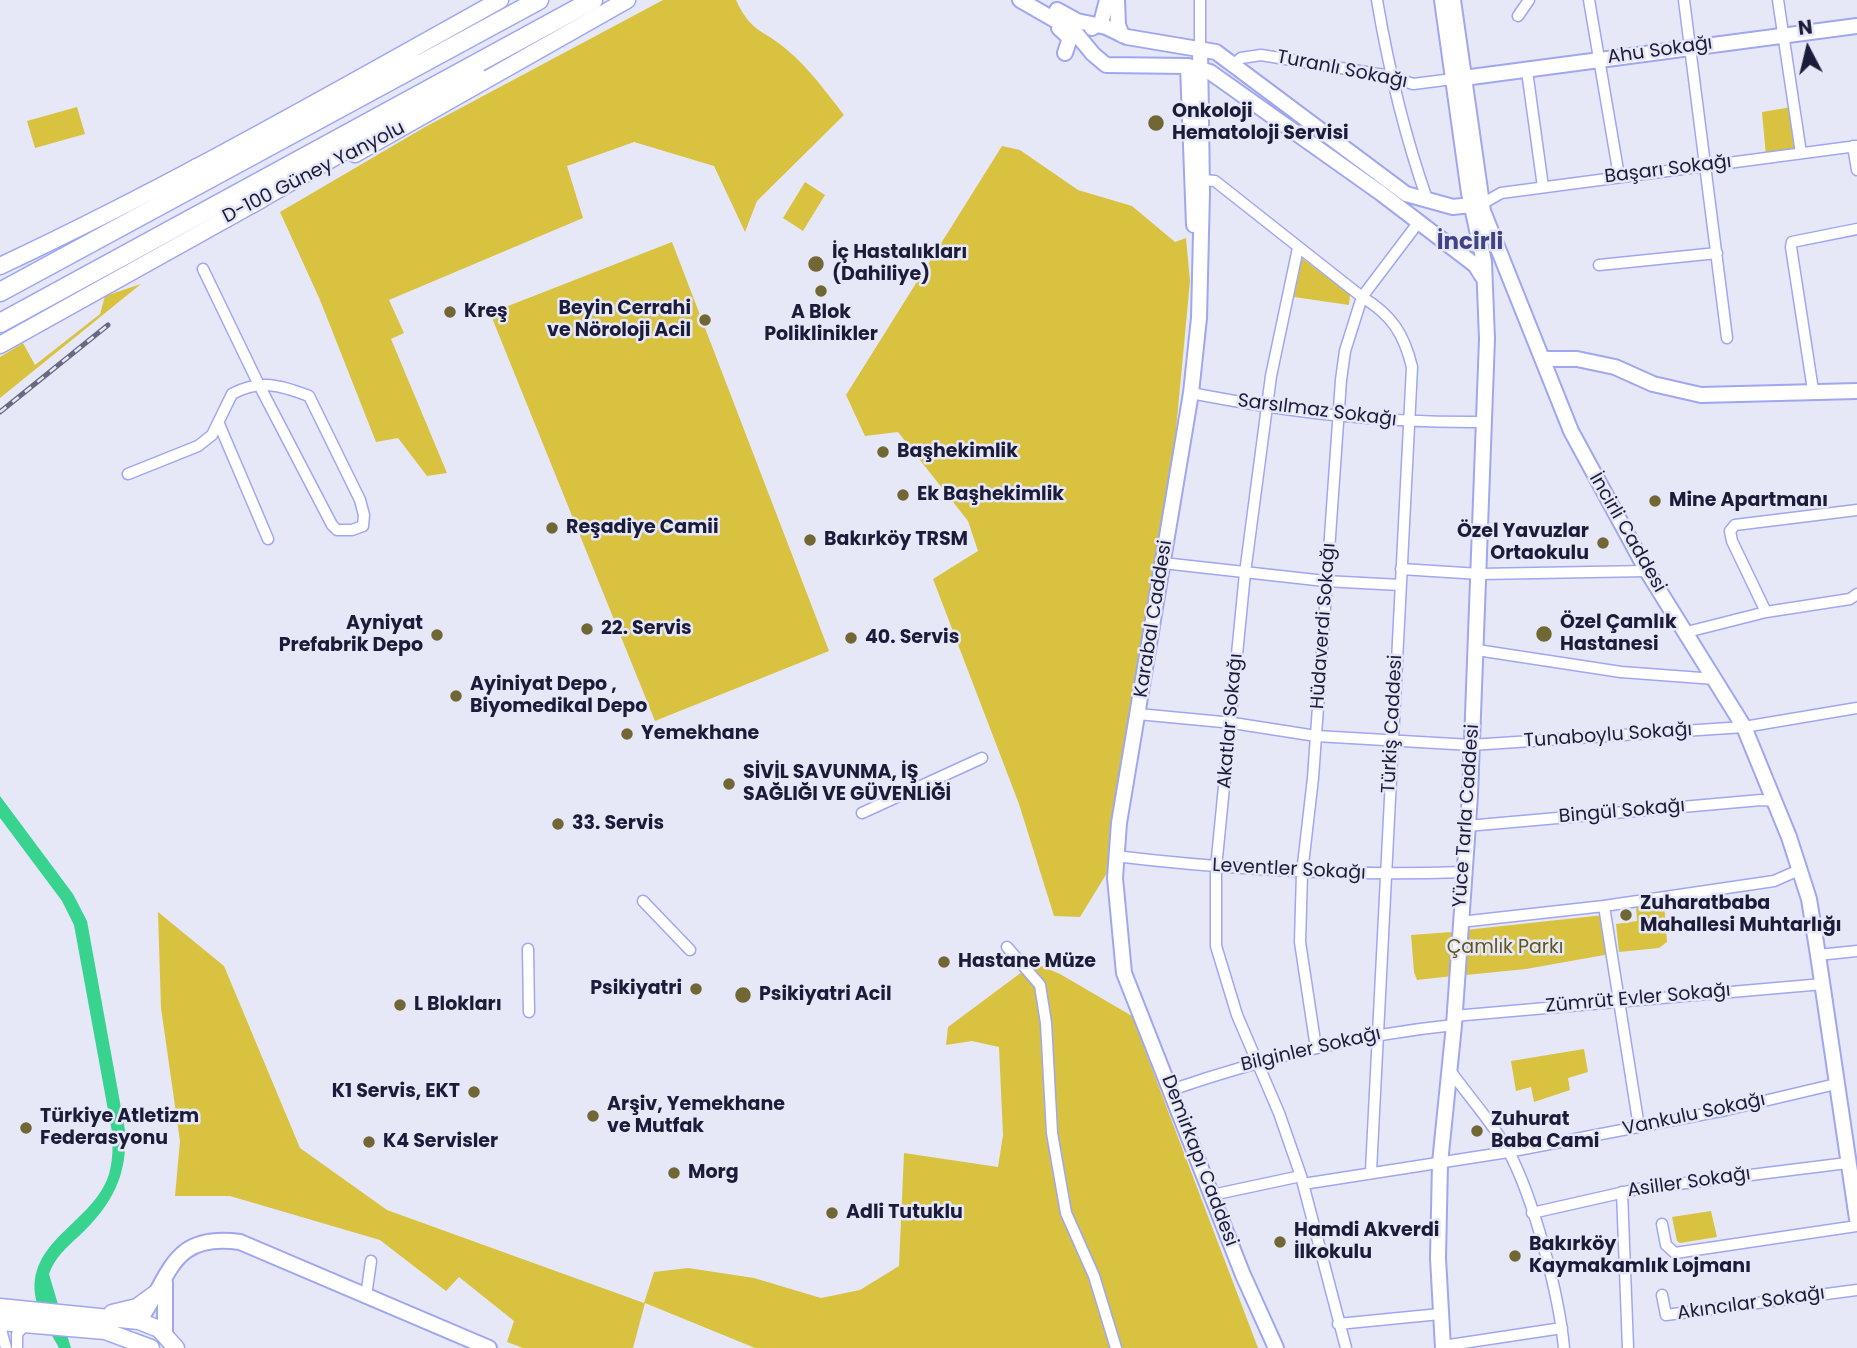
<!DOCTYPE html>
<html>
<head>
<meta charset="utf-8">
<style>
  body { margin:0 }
  #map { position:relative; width:1857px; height:1348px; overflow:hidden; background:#e6e8f8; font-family:Poppins,sans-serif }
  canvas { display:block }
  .north { position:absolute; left:1773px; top:14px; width:70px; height:70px; -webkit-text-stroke:5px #e6e8f8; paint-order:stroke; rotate:353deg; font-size:19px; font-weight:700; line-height:28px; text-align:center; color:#1b1c39 }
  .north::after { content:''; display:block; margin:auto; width:24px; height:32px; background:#1b1c39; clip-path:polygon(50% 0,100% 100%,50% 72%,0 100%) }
</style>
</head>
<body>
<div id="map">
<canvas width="1857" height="1348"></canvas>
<div class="north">N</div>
</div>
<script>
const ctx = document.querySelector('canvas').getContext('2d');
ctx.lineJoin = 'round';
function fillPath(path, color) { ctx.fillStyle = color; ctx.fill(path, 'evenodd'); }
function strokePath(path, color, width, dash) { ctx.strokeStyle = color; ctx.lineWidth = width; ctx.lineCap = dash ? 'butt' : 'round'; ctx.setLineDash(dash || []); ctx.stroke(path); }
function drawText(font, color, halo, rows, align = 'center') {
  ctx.font = font + ' Poppins,sans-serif'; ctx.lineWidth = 5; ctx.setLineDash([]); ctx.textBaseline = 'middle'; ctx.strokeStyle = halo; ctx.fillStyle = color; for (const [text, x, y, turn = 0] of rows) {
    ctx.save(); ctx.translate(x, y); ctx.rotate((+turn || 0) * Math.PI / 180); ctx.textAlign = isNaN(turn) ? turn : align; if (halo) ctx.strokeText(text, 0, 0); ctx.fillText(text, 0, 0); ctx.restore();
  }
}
const green = new Path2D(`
  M663,0H736C751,33 763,29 786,49C809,68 826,92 844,115L757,201L745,232L714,166L634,142L567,166L583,218L389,300L404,333L391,339L447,473L427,476L398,438L376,442L320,300L280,212L425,127Z
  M77,107L85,134L35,148L27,121Z
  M1792,107L1798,151L1766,156L1762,112Z
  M1002,146L1020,150L1078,190L1132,206L1175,242L1186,238L1190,281L1176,430L1107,873L1080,917L1054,916L1019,804L933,579L978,551L968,521L898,432L865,436L846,395Z
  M805,182L825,195L803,231L783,218Z
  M672,242L829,651L655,721L490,313Z
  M1302,258L1350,295L1349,305L1294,297Z
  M141,284L0,398V357L23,343L35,365L100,314L105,296Z
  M1664,903L1667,942L1659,948L1619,952L1616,924L1637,921L1636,906Z
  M158,912L224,966L300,1148L387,1210L644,1303L654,1272L688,1268L754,1278L821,1298L860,1290L899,1266L904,1153L998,1167L1003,1135L999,1047L972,1041L946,1045L948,1027L1034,963L1060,974L1132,1016L1258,1348H755L645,1303L633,1348H523L507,1342L514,1321L459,1277L446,1291L380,1240L230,1196H175L180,1141L161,1008Z
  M1604,915L1610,954L1526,969L1466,975L1465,930Z
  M1452,932L1453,976L1417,980L1414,972L1411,935Z
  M1584,1049L1588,1072L1568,1078L1570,1090L1534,1102L1531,1087L1516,1091L1511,1061Z
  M1711,1211L1717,1237L1680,1243L1677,1241L1672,1217Z`);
const water = new Path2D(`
  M0,796L73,894L87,921L125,1130C128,1175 112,1205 79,1236C67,1247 55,1257 49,1274L71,1348H59C51,1333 37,1311 35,1294C29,1239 94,1222 109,1174C113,1160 113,1146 112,1132L74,925L62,901L0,818Z`);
const street = new Path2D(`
  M1200,0V48
  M1377,0C1389,71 1404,134 1428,202
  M1589,0L1619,176
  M1684,0L1727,338
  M1778,0L1801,153
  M1518,16L1529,0
  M1234,64L1241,58L1261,55L1390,76L1413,84L1453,79
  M1527,71L1543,187
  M1853,146L1857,170
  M1202,180L1215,181L1362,297C1392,315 1404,334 1412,367L1371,1171
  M1482,204L1501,193L1857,146
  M1298,248L1271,376L1245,573L1216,868V946L1237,1015L1279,1113L1301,1176L1346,1348
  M1599,265L1717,253
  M1813,390L1791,247L1792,242L1857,229
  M1191,393C1294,413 1380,423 1485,422
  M219,424L268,539
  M128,474L198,446L212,435L232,394C260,379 280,385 309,396L360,500L364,515L363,526L352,530H337L332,525L258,383L203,269
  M1163,563L1325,581L1400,585
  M1401,569L1480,574L1647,571
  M1766,612L1732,541L1730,531L1735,525L1857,510
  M1687,632L1766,612L1850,599L1857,594
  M1477,650L1621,672L1715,679
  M1138,714L1233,723L1316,736L1471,745L1744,727L1857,708
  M862,813L982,758
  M1467,826L1761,800L1776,801
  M1115,856C1232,870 1346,876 1464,872
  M643,901L690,950
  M1604,906L1639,1127
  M1460,922L1604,906L1774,881L1799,870
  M1007,947L1040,985L1046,1023L1052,1133L1066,1213L1094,1276L1116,1348
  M528,949L529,1012
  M1818,955L1857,951
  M1454,1016L1823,984
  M1316,1048L1300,942L1302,873L1313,778L1341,380L1345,351L1362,297L1418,223
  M1449,1069C1468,1096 1493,1123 1509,1152C1534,1200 1559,1294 1564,1348
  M1171,1090C1264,1058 1356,1035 1454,1025
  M1303,1184L1508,1152L1726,1110L1836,1084
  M1622,1192L1628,1348
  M1212,1195L1301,1176
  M1532,1213L1638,1189L1847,1163
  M1662,1224L1666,1245L1675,1253L1857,1226
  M1662,1295L1666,1315L1857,1290
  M366,1296L371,1261
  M1338,1324L1440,1314
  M0,1326L6,1348
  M1443,1346L1562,1328
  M17,1348V1334L26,1324`);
const secondary = new Path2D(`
  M1020,0L1074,31L1093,54L1106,65L1188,66L1210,72L1382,194L1475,265L1484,279
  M1117,0L1118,25L1122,35
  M1442,0L1469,193L1484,262L1487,339L1470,795L1454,1025L1440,1163L1438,1258L1443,1348
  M1453,0L1483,211L1571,431L1647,571L1744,727L1789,837L1809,899L1818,955L1857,1219
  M1057,10L1077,21L1106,27L1127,37L1216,52L1406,194L1453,207L1480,204
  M1059,28L1070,38L1065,53
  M1092,28L1101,23L1107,0
  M1200,48L1202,192L1199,318L1191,393L1119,823L1115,878L1124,973L1243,1275L1276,1348
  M1188,66L1194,225
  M1456,79L1857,26
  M1543,359H1577L1615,367L1653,384L1701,395L1857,391
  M165,1282V1334
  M139,1321C172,1274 171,1233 240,1242L489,1348`);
const primary = new Path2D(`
  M355,154L627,0
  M0,266C171,186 335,92 500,0
  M0,345L262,199
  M0,1307L139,1321L159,1329L176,1348
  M112,1313L137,1307L159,1291
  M0,1322L105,1331L151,1348`);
const highway = new Path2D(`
  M374,73L409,57
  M162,191L197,168
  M251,204L476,75
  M0,292L539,0
  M0,323L593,0`);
const rail = new Path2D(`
  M0,412L108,325`);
const markers = [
  [1156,123,9,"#716734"],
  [816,264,9,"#716734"],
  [821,291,7,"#716734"],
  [450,312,7,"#716734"],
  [705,320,7,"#716734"],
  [883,452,7,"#716734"],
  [903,495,7,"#716734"],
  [1655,501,7,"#716734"],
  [552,528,7,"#716734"],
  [810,540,7,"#716734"],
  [1603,543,7,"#716734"],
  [587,629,7,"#716734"],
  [1544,634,9,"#716734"],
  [437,635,7,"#716734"],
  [851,638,7,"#716734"],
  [456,696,7,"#716734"],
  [627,734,7,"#716734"],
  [729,784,7,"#716734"],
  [558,824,7,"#716734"],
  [1626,915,7,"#716734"],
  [944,962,7,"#716734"],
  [696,989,7,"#716734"],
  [743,995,9,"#716734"],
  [400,1005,7,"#716734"],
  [474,1092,7,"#716734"],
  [593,1116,7,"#716734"],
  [26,1128,7,"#716734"],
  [1477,1131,7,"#716734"],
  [369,1142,7,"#716734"],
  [674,1173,7,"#716734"],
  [832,1213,7,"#716734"],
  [1280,1242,7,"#716734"],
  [1515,1256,7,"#716734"]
];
const streetNames = [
  ["Ahu Sokağı",1660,51,-8],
  ["Turanlı Sokağı",1342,70,11],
  ["Başarı Sokağı",1668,170,-7],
  ["D-100 Güney Yanyolu",314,173,-27],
  ["Sarsılmaz Sokağı",1317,411,7],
  ["İncirli Caddesi",1627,533,60],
  ["Karabal Caddesi",1154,619,-81],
  ["Hüdaverdi Sokağı",1324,626,-86],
  ["Akatlar Sokağı",1231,721,-85],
  ["Türkiş Caddesi",1393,724,-87],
  ["Tunaboylu Sokağı",1608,736,-4],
  ["Bingül Sokağı",1622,812,-5],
  ["Yüce Tarla Caddesi",1467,816,-86],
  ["Leventler Sokağı",1289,870,3],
  ["Zümrüt Evler Sokağı",1638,999,-5],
  ["Bilginler Sokağı",1311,1050,-13],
  ["Vankulu Sokağı",1694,1115,-12],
  ["Demirkapı Caddesi",1199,1161,69],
  ["Asiller Sokağı",1689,1183,-8],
  ["Akıncılar Sokağı",1751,1304,-8]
];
const poiNames = [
  ["Onkoloji",1172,112],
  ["Hematoloji Servisi",1172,134],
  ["İç Hastalıkları",832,253],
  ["(Dahiliye)",832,275],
  ["Beyin Cerrahi",691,309,"right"],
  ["ve Nöroloji Acil",691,331,"right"],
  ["Kreş",464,312],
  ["A Blok",821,313,"center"],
  ["Poliklinikler",821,335,"center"],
  ["Başhekimlik",897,452],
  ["Ek Başhekimlik",917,495],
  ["Mine Apartmanı",1669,501],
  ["Reşadiye Camii",566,528],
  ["Özel Yavuzlar",1589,532,"right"],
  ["Ortaokulu",1589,554,"right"],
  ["Bakırköy TRSM",824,540],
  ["Özel Çamlık",1560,623],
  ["Hastanesi",1560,645],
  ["Ayniyat",423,624,"right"],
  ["Prefabrik Depo",423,646,"right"],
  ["22. Servis",601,629],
  ["40. Servis",865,638],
  ["Ayiniyat Depo ,",470,685],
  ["Biyomedikal Depo",470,707],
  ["Yemekhane",641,734],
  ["SİVİL SAVUNMA, İŞ",743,773],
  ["SAĞLIĞI VE GÜVENLİĞİ",743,795],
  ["33. Servis",572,824],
  ["Zuharatbaba",1640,904],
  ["Mahallesi Muhtarlığı",1640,926],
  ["Hastane Müze",958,962],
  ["Psikiyatri",682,989,"right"],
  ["Psikiyatri Acil",759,995],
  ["L Blokları",414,1005],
  ["K1 Servis, EKT",460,1092,"right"],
  ["Arşiv, Yemekhane",607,1105],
  ["ve Mutfak",607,1127],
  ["Türkiye Atletizm",40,1117],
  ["Federasyonu",40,1139],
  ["Zuhurat",1491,1120],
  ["Baba Cami",1491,1142],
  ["K4 Servisler",383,1142],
  ["Morg",688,1173],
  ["Adli Tutuklu",846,1213],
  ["Hamdi Akverdi",1294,1231],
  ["İlkokulu",1294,1253],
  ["Bakırköy",1529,1245],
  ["Kaymakamlık Lojmanı",1529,1267]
];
const parkNames = [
  ["Çamlık Parkı",1505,948]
];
const quarterNames = [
  ["İncirli",1470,243]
];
fillPath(green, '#d8c240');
fillPath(water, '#38d38f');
strokePath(street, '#9fa7f1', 13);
strokePath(secondary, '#9fa7f1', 18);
strokePath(primary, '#9fa7f1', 19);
strokePath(highway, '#9fa7f1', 21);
strokePath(street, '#fff', 10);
strokePath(secondary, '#fff', 14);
strokePath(primary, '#fff', 16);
strokePath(highway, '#fff', 18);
strokePath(rail, '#686a82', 5);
strokePath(rail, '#e6e8f8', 2.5, [8]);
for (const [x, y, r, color] of markers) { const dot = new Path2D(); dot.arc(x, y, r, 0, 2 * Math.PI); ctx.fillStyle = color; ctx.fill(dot); strokePath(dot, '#e6e8f8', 2.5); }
drawText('19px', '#1b1c39', '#e6e8f8', streetNames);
drawText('bold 19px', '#1b1c39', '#e6e8f8', poiNames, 'left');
drawText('19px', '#5f551d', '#e6e8f8', parkNames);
drawText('bold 23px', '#414385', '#e6e8f8', quarterNames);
</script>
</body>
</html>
